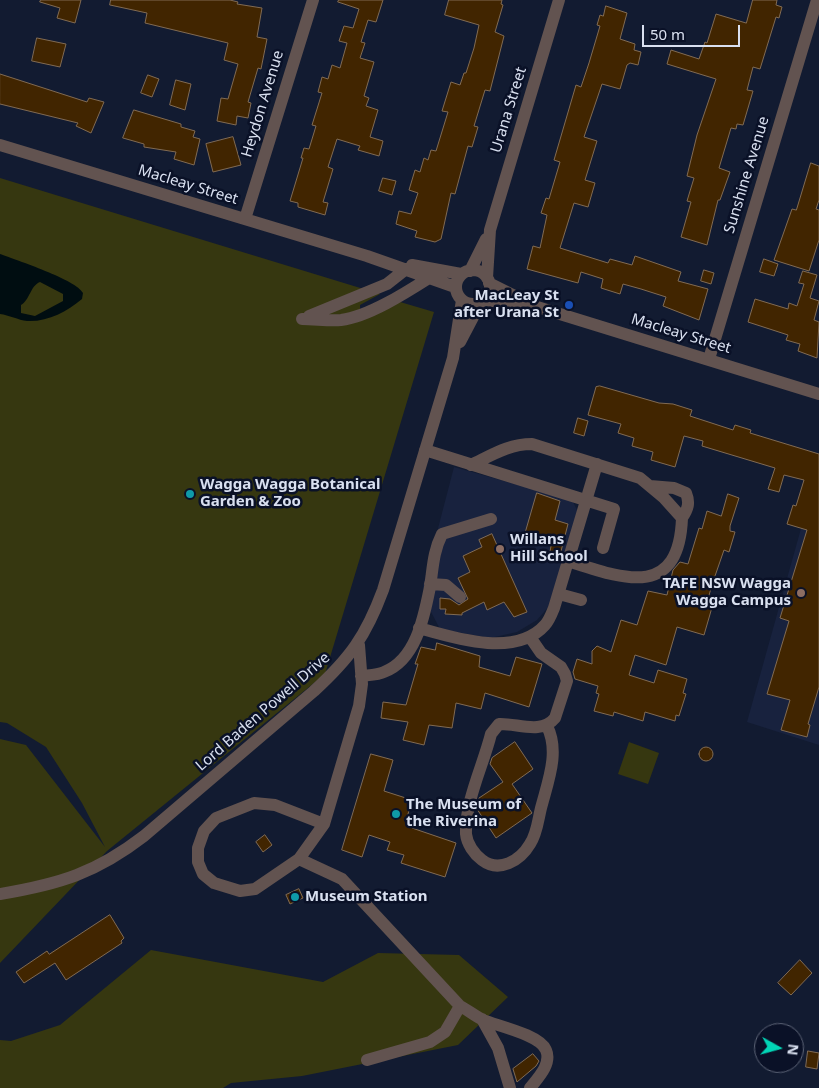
<!DOCTYPE html>
<html>
<head>
<meta charset="utf-8">
<style>
  body { margin:0 }
  #map { position:relative; width:819px; height:1088px; overflow:hidden; background:#121b31; font-family:"Noto Sans",sans-serif }
  canvas { display:block }
  .north { position:absolute; left:754px; top:1023px; width:50px; height:50px; box-sizing:border-box; background:#0a1127; border:1px solid #5d6477; border-radius:50%; rotate:97deg; font-size:14px; font-weight:700; line-height:20px; text-align:center; color:#d9e0f0 }
  .north::after { content:''; display:block; margin:auto; width:18px; height:22px; background:#02d5b6; clip-path:polygon(50% 0,100% 100%,50% 72%,0 100%) }
  .scale { position:absolute; left:642px; top:25px; width:98px; height:22px; box-sizing:border-box; border:2px solid #d9e0f0; border-top:0; padding-left:6px; font-size:15px; line-height:18px; white-space:nowrap; color:#d9e0f0; -webkit-text-stroke:4px #0a1127; paint-order:stroke }
</style>
</head>
<body>
<div id="map">
<canvas width="819" height="1088"></canvas>
<div class="north">N</div>
<div class="scale">50 m</div>
</div>
<script>
const ctx = document.querySelector('canvas').getContext('2d');
ctx.lineJoin = 'round';
function fillPath(path, color) { ctx.fillStyle = color; ctx.fill(path, 'evenodd'); }
function strokePath(path, color, width, dash) { ctx.strokeStyle = color; ctx.lineWidth = width; ctx.lineCap = dash ? 'butt' : 'round'; ctx.setLineDash(dash || []); ctx.stroke(path); }
function drawText(font, color, halo, rows, align = 'center') {
  ctx.font = font + ' "Noto Sans",sans-serif'; ctx.lineWidth = 5; ctx.setLineDash([]); ctx.textBaseline = 'middle'; ctx.strokeStyle = halo; ctx.fillStyle = color; for (const [text, x, y, turn = 0] of rows) {
    ctx.save(); ctx.translate(x, y); ctx.rotate((+turn || 0) * Math.PI / 180); ctx.textAlign = isNaN(turn) ? turn : align; if (halo) ctx.strokeText(text, 0, 0); ctx.fillText(text, 0, 0); ctx.restore();
  }
}
const built = new Path2D(`
  M819,464V745L747,722Z
  M454,467L572,500L578,512L550,605L537,620L517,632L490,638L440,629L430,610L423,586Z`);
const green = new Path2D(`
  M0,178L380,294L360,305V313L390,299L434,312L325,674L107,851L0,963V739L26,745L105,847L82,803L46,747L7,723L0,722Z
  M629,742L659,753L648,784L618,774Z
  M151,950L323,982L378,953L459,955L508,997L458,1045L302,1076L231,1083L223,1088H0V1040L11,1041L60,1025Z`);
const water = new Path2D(`
  M0,254C16,260 77,280 83,293L82,299C66,312 48,322 27,321C18,320 9,315 0,314ZM40,282L63,294V301L35,316L21,313V305C30,300 30,286 40,282Z`);
const building = new Path2D(`
  M41,0H81L75,23L57,18L60,8L40,2Z
  M111,0H230L238,2L237,4L262,8L257,37L267,39L261,69L258,68L248,102L251,103L248,118L237,116L236,125L217,121L221,98L228,99L238,64L224,60L228,43L145,23L147,13L110,5Z
  M339,0H383L376,22L368,20L361,42L365,43L360,58L374,62L364,96L369,98L366,106L378,110L370,137L383,141L379,156L358,150L360,146L337,139L328,167L333,169L323,202L328,203L325,215L298,207V203L290,201L303,158H301L304,148L309,149L316,126L312,125L322,93L318,92L322,77L328,79L332,65L340,68L347,43L339,41L344,26L353,28L359,9L338,2Z
  M449,0H502L501,4L503,5L495,32L504,36L490,91L485,90L474,126L478,127L472,147L468,146L455,194L451,193L441,239L435,242L415,237L417,231L396,224L399,211L411,214L418,193L409,190L415,170L420,172L424,158L428,160L431,150L436,151L448,112L442,111L451,82L460,85L464,73H466L474,48L479,25L445,15Z
  M753,0H777L776,5L782,7L779,18L776,17L760,69L753,67L747,90L753,91L743,125L737,124L736,129L731,128L719,168L730,172L720,200H718L707,245L681,237L691,202L687,201L694,178L687,176L697,135L716,79L667,64L671,50L699,59L705,42L707,43L716,14L746,23Z
  M606,6L627,13L620,39L635,44L634,50L641,52L638,65L630,63L627,65L620,89L602,84L584,137L597,141L585,180L595,183L588,207L574,203L560,248L608,263L610,259L632,265L635,256L681,272L678,281L708,289L699,320L663,306L666,297L641,289L623,284L620,294L601,288L603,279L581,272L578,283L527,269L533,246L540,248L547,215L541,213L546,198L549,199L560,162L554,160L576,85L581,87L589,63L600,26L597,25L600,15L603,16Z
  M37,38L66,44L60,67L32,61Z
  M0,74L87,102L89,98L104,102L91,133L76,126L78,123L0,104Z
  M148,75L159,79L152,97L141,93Z
  M176,80L191,84L185,110L170,105Z
  M134,110L181,124V127L195,131L193,137L200,139L194,165L174,159L176,152L144,147V144L123,138Z
  M233,137L241,165L213,172L206,144Z
  M811,163L819,166V200L816,209L819,210V240L809,271L774,260L792,209L796,210Z
  M383,178L396,181L392,195L379,191Z
  M764,259L778,264L774,276L760,272Z
  M704,270L714,273L711,284L701,281Z
  M803,271L817,275L810,298L819,301L814,320L819,322L817,358L798,351L800,344L786,340L788,335L785,334L748,322L755,299L788,309L789,303L797,306L804,284L799,283Z
  M600,386L659,403L673,404L692,410L690,416L733,430L735,425L751,430L750,433L819,454V687L808,724L810,725L807,737L781,730L790,700L767,694L789,621L780,618L807,530L787,524L793,505L796,506L804,480L784,475L779,492L768,489L775,468L702,446L703,441L684,436L675,467L651,460L653,452L632,446L634,438L618,433L621,424L588,415L596,387Z
  M578,418L588,421L584,436L574,433Z
  M537,493L560,501L555,520L568,524L560,555L550,552L551,546L524,538Z
  M728,494L739,498L730,526V531L735,532L729,552L724,550L715,576L709,595L715,597L704,635L677,627L666,665L635,655L629,675L654,683L658,670L687,679L683,693L686,694L679,716L676,715L675,721L645,712L643,721L614,712L613,716L594,711L599,694L596,693L598,686L575,679L573,672L577,659L592,664V651L597,646L611,652L621,620L637,625L648,591L667,595L673,570L680,562L688,564L699,528L702,529L707,511L721,516Z
  M492,534L527,612L514,617L504,602L487,610L484,602L462,613V615L445,614L446,609H440V598L450,599L459,605L468,599L458,578L470,572L463,556L482,547L479,540Z
  M437,643L480,656L479,667L510,676L516,657L542,664L529,707L485,693L481,709L456,703L452,728L429,725L424,745L403,740L408,722L381,718L383,702L406,705L418,664H415L421,647L435,650Z
  M515,742L533,769L512,784L532,813L496,838L477,809L479,798L503,782L490,764L492,758Z
  M699 754a7 7 0 1 1 14 0a7 7 0 1 1-14 0Z
  M371,754L393,760L384,791L412,800L406,821L413,823L412,828L456,843L445,877L401,863L404,855L387,850L390,842L369,835L362,857L342,850Z
  M265,835L272,845L263,852L256,842Z
  M299,889L303,898L290,904L286,895Z
  M110,915L124,938L121,941L122,943L66,980L55,963L24,983L16,972L47,951L49,954Z
  M800,960L812,973L791,995L778,983Z
  M808,1051L819,1053L817,1069L806,1067Z
  M533,1054L539,1061L536,1066L517,1082L513,1069Z`);
const minor = new Path2D(`
  M0,145L367,256L455,287
  M245,219L313,0
  M412,265L461,274
  M456 287a17 17 0 1 1 34 0a17 17 0 1 1-34 0Z
  M470,271L486,239
  M487,278L490,230L559,0
  M489,283L523,300
  M485,300L534,306L819,394
  M309,316L387,284L406,269
  M302,319C315,319 329,321 341,320C368,317 407,292 429,278
  M460,342L481,302
  M709,359L817,0
  M425,450L614,509L603,548
  M471,465C492,455 509,444 532,444L640,478L664,498L682,518C679,601 621,578 568,561
  M650,486L674,488L686,493C690,503 688,509 682,518
  M430,584L446,585L460,597
  M559,594L581,600
  M419,628C454,638 516,658 545,625C549,621 552,613 554,608L597,464
  M530,637L541,653L561,667L565,674L567,681L555,718C541,735 517,723 499,724L491,734C483,766 465,801 466,834C467,844 474,854 482,860C499,873 520,861 530,844C537,834 538,820 541,808C548,781 560,752 547,726
  M361,676C369,675 378,675 384,672C416,660 424,617 430,587C433,568 433,552 442,534L491,519
  M324,824L275,805L254,803L216,818L204,831L198,848V862L203,874L214,883L240,891L255,889L299,859L324,824L359,706L362,684L359,645
  M299,859L342,879L460,1006C468,1010 475,1016 483,1020C498,1026 540,1035 546,1050C552,1064 538,1078 530,1088
  M0,894C60,884 96,873 144,836L314,691C350,658 366,636 383,590L453,358L462,300
  M482,1019L498,1048L510,1088
  M367,1060L430,1042L445,1032L460,1006`);
const markers = [
  [569,305,5,"#1a4fb4"],
  [190,494,5,"#0f9aa8"],
  [500,549,5,"#8d6e63"],
  [801,593,5,"#8d6e63"],
  [396,814,5,"#0f9aa8"],
  [295,897,5,"#0f9aa8"]
];
const streetNames = [
  ["Heydon Avenue",263,104,-73],
  ["Urana Street",509,110,-73],
  ["Sunshine Avenue",747,175,-73],
  ["Macleay Street",188,185,17],
  ["Macleay Street",681,334,17],
  ["Lord Baden Powell Drive",263,712,-41]
];
const poiNames = [
  ["MacLeay St",559,296,"right"],
  ["after Urana St",559,313,"right"],
  ["Wagga Wagga Botanical",200,485],
  ["Garden & Zoo",200,502],
  ["Willans",510,540],
  ["Hill School",510,557],
  ["TAFE NSW Wagga",791,584,"right"],
  ["Wagga Campus",791,601,"right"],
  ["The Museum of",406,805],
  ["the Riverina",406,822],
  ["Museum Station",305,897]
];
fillPath(built, '#18223e');
fillPath(green, '#363710');
fillPath(water, '#000d11');
fillPath(building, '#412500');
strokePath(building, '#816b53', 1);
strokePath(minor, '#625350', 12);
for (const [x, y, r, color] of markers) { const dot = new Path2D(); dot.arc(x, y, r, 0, 2 * Math.PI); ctx.fillStyle = color; ctx.fill(dot); strokePath(dot, '#0a1127', 2); }
drawText('15px', '#d9e0f0', '#0a1127', streetNames);
drawText('bold 15px', '#d9e0f0', '#0a1127', poiNames, 'left');
</script>
</body>
</html>
